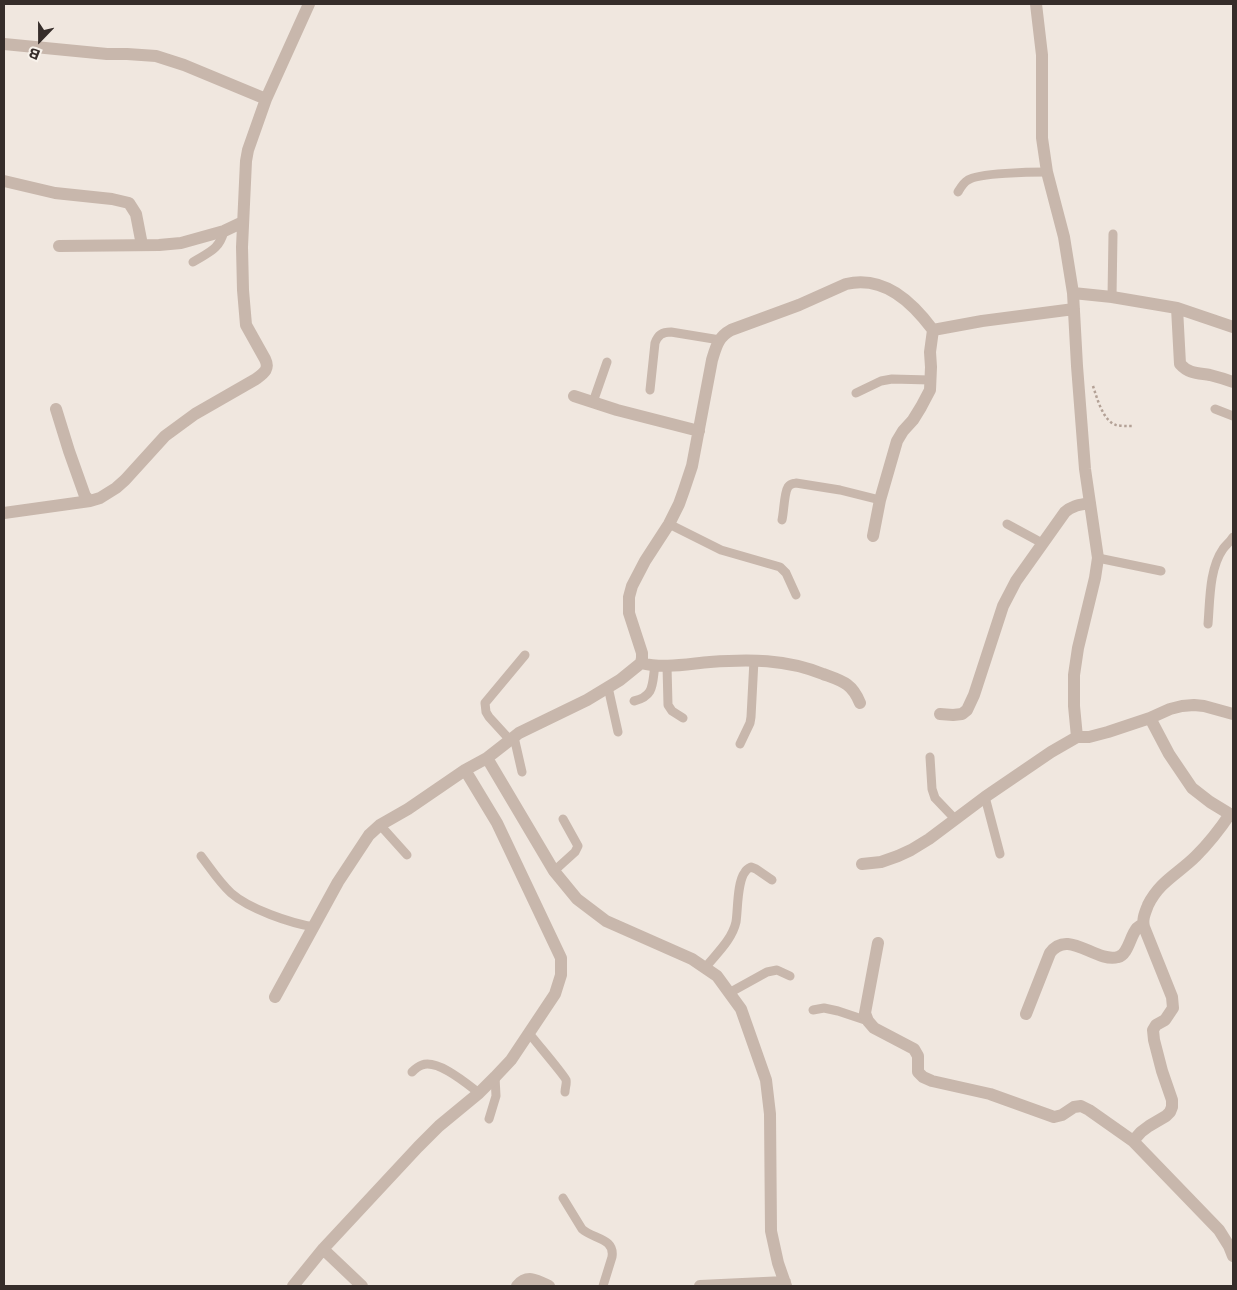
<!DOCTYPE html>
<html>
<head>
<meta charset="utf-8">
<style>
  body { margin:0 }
  #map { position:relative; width:1237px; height:1290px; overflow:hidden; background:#f0e7df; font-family:Montserrat,sans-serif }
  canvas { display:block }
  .frame { position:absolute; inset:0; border:5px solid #362d2a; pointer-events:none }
  .north { position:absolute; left:15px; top:15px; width:50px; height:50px; -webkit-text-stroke:4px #f8f2eb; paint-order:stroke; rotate:202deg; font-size:14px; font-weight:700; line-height:20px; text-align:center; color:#362d2a }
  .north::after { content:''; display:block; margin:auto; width:18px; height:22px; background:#362d2a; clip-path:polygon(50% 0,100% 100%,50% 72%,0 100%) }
</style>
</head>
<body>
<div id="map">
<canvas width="1237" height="1290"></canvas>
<div class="frame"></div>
<div class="north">B</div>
</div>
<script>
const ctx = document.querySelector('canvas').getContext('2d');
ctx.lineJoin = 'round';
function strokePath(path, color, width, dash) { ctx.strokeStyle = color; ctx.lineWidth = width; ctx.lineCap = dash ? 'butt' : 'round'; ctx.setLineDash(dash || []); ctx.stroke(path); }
const path = new Path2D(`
  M1093,386C1097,398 1103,421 1116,425C1121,426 1127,426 1133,426`);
const lane = new Path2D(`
  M958,192C961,187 963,183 968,180C978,173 1032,172 1047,172
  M193,262C209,252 219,250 224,231
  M1112,297L1113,234
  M650,390L655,343C658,335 662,332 671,332L720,340
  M856,393L881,381L892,379L930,380
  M593,402L607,362
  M1215,409L1233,416
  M782,520C784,512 784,493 788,487C791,483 792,484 796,483L840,490L880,500
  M669,524L721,550L780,567L786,573L796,595
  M1007,524L1042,543
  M1098,558L1161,571
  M1208,624C1210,601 1209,569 1223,549C1226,545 1230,542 1233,537
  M667,666L668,705L672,711L683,718
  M608,687L618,732
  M634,701C655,696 652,684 655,665
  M514,737L522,772
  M510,740L489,717L486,712L485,703L525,655
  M740,744L750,723L751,717L754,660
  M930,757L932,789L935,798L955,819
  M985,797L1000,854
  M380,825L407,855
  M201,856C211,869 219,882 231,893C249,909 290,923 314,927
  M554,871L575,852L578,846L563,819
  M705,968C716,954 732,940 736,922C738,909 737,882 745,872C746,870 749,868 751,867L756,869L772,880
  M729,993L767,972L777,970L790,976
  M813,1010L824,1008L838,1011L868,1021
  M529,1033C534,1040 565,1076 566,1080C567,1083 565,1088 565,1092
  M412,1072C414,1070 419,1066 422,1065C438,1059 467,1084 479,1093
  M489,1119L496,1096L495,1077
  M563,1198L582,1229C593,1239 615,1238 612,1257L603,1286`);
const street = new Path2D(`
  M1036,4L1042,55V138L1047,172L1064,237L1073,293L1077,366L1085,469L1098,558L1095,578L1078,648L1074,675V706L1077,737
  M4,44L107,54H127L156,56L184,65L266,99
  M4,181L55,193L112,199L129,203L136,214L142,245
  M59,246L159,245L181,243L224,231L243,222
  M1073,293L1112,297L1177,308L1233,327
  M1177,308L1180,364C1189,374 1198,373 1210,375C1218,377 1225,379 1233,382
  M933,330L982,321L1074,309
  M574,396L617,410L699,431
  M56,409L69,451L85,496L90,501L100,498L116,488L125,480L165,436L195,414L256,379C264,373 270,369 265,359L246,325L243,290L242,247L246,161L248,150L266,99L309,4
  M4,513L90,501
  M641,663C663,669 687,664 710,662C749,659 786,659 823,674C842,681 852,683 860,703
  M940,714L953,715L962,714L967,710L974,695L1003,606L1016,581L1065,512C1073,505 1080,505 1090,503
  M1150,718L1169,754L1192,788L1210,802L1233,816
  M487,758L554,871L577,899L606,921L692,959L717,976L741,1009L766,1080L770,1114L771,1231L778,1263L786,1286
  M862,864L881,862L898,856L911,850L929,839L985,797L1051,752L1077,737H1089L1108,732L1150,718L1170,709L1182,706L1194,705L1204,706L1233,714
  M878,943L865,1013L868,1021L874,1028L914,1049L918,1056V1072L923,1077L932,1081L990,1094L1054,1117L1062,1115L1074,1107L1081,1106L1089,1110L1133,1141L1219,1230L1229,1246L1233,1256
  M275,997L338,882L369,835L380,825L408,809L465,770L487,758L519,733L587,700L620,680L641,663L642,658V653L629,613V597L632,586L645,561L669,524L679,504L684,490L692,466L712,360C716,347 718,337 731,330L799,305L846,284C884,275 912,302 933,330L930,352L931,367L930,390L921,407L913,420L903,431L897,441L880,500L873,536
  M1026,1014L1050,953C1068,928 1095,963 1118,957C1128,955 1130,936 1137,928C1139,926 1141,925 1143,924
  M1133,1141L1141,1132L1149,1126L1166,1116L1170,1112L1172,1107V1100L1162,1071L1154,1040L1153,1030L1156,1025L1165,1020L1173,1008L1172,997L1144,927C1142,919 1145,913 1148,905C1160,881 1178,874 1196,856C1209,843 1220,829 1230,814
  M323,1249L362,1286
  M293,1286L323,1249L418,1147L439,1126L479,1093L495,1077L511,1060L555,994L561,975V958L497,823L465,770
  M517,1286C527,1274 537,1280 549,1286
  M700,1286L785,1282`);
strokePath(path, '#b3a196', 2.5, [2.5, 2.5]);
strokePath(lane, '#c8b7ac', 9);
strokePath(street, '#c8b7ac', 12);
</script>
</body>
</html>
